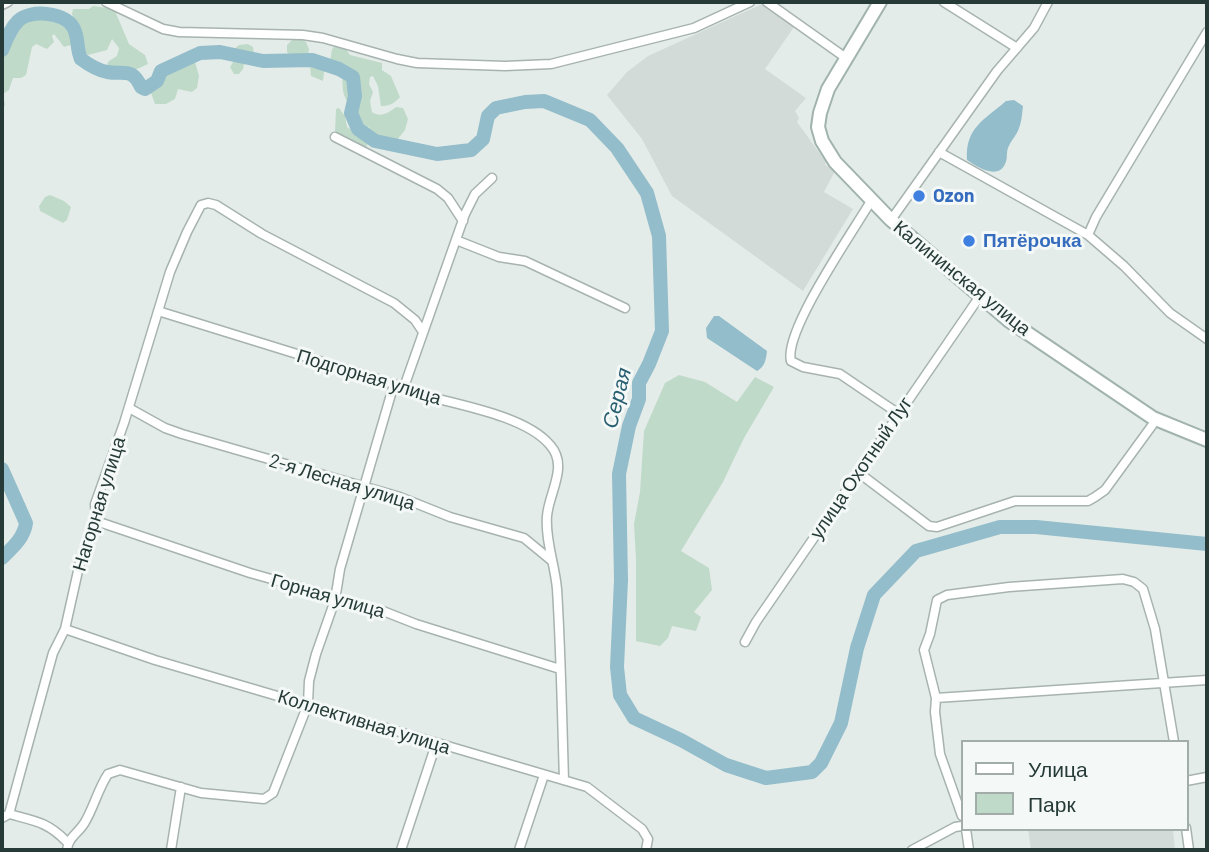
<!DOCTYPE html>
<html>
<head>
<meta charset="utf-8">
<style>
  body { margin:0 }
  #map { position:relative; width:1209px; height:852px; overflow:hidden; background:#e4ece9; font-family:Barlow,sans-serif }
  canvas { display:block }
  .frame { position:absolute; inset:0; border:4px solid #263b37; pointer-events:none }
  .legend { position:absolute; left:961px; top:740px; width:228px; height:91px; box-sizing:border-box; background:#f4f9f7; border:2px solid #a2adaa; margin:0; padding:9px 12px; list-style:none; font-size:21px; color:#263b37 }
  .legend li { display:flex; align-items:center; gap:14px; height:35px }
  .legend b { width:35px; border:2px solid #a2adaa }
</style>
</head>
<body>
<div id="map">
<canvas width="1209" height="852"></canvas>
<div class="frame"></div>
<ul class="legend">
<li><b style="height:9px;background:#fff"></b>Улица</li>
<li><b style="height:19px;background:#c0dac9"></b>Парк</li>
</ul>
</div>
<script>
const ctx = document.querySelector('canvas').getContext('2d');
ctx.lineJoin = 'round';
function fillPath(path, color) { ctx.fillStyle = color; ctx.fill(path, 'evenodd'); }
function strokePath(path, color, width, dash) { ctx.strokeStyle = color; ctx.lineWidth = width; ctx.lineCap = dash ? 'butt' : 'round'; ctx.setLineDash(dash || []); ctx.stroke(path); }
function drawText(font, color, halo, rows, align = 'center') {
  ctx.font = font + ' Barlow,sans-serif'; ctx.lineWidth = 6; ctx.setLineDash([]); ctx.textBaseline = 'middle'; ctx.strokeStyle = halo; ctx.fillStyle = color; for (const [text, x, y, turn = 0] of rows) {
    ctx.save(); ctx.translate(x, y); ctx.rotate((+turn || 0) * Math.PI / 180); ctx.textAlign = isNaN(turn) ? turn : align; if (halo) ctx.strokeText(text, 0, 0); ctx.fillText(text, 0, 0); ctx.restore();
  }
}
const built = new Path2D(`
  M762,4L794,27L765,69L806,98L795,111L799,118L797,122L826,162L825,165L835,171L824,192L853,209L803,291L672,196L642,139L607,95L627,72L648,56Z
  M1028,829H1173L1175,850H1031Z`);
const green = new Path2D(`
  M93,6L107,8L115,11L129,44L145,55L148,64L116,79L106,78L105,68L109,61L117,56L119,48L112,39L107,50L88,55L83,52L78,32L79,24L75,22L72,14L73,9H89Z
  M30,18C48,19 80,21 71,45L64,47L54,34L52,36L54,42L47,49L36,44L32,47L26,75L21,78H13L9,90L3,94L5,105L2,109V48L8,42V36C17,29 19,22 30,18Z
  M299,38L306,42L309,49L308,57L291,56L287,52V45L292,40Z
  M248,44L253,47L254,55L249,60H245L243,69L239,74H234L230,67L235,59L234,49L239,45Z
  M343,45L350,55L382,63V70L391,76L400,97C394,104 389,106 381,106L378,86L373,76L370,77L369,84L373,92L370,101L372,112C381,118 388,113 396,107L403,108L408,119L405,130L397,140L392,144L382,146L370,139L369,126L366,133L360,134L357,131L354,108C336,94 347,82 339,64L333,66L330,62L332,49L335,46Z
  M314,57L325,62L323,81L311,76L309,58Z
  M187,60L195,62L199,76L197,88L192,92L178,89L175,99L166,104H155L151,93L154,86L161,81L163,74Z
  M339,108L345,116L347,127L352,130L357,137L367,138L369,142L366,147L339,135L335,131L336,109Z
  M50,195L64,201L71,207L67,220L63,223L40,211L39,206L45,197Z
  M679,375L705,382L737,402L755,377L774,387L744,438L723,482L681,551L709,568L712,590L694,612L701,617L696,631L672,626L668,638L660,646L636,641V560L634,524L640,492L644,431L665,383Z`);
const water = new Path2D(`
  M1014,100L1023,106C1022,113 1022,121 1019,128C1017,135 1011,140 1008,148C1006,153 1008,159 1005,164C998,180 977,167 967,160C965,128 984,120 1006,101Z
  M714,316H719L767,351C766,359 765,367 757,371L707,338L706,328Z`);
const river = new Path2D(`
  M2,50C6,40 10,29 18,21C30,9 64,12 73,27C79,37 76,48 81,59C89,65 97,70 107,72C124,75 132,67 141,87L145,89L157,81L161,71L200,53L220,52L263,61L312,60L339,69L353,77L355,96L351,113L358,129L375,141L437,154L471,150L483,139L488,116L496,108L525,102L544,101L590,120L617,148L647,193L659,236L662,331L649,364L639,383V399L629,426L619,474L621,580L617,667L620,695L634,718L681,740L726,765L766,778L812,772L821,763L841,723L857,648L874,595L916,551L1000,527H1036L1207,544
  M2,469L26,523C24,538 12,548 2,558`);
const street = new Path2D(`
  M106,2L163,29L179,32L303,35L323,38L397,59L417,63L505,66L551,64L694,28L750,2
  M767,2L846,58
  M944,2L1017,48
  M2,5L8,2
  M335,137L437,189L448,198L463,221
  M939,152L1088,235L1124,266L1170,313L1207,339
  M871,201C854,230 783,332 791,361L803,367L840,374L899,414
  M891,220L997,71L1034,28L1048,2
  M1088,235L1096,217L1207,32
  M456,240L499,257L525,261L625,308
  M158,311L394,384C403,387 413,393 423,395C459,405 526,416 550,445C569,466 549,492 547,516C545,540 555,565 557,589C561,653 562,717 564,780
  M404,387L465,214L475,194L492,178
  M129,408L165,428L182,434L400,497L450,517L524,538L552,561
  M859,473L929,526L937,527L1015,501H1088L1095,497L1105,490L1156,420
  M96,521L250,573L314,591L335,600L383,611L416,624L560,669
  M65,629L155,660L587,787L642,829L648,839L646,850
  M745,642L756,622L980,296
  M936,698L1207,680
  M1186,781L1207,777
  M9,814L53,653L65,629L80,562L96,521L95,504L124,423L170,272L187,232L201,205L208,203L216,205L262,234L394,303L415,320L423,332
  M962,816L940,754L935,712L936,698L924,650L930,634L937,600L947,595L1009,587L1123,579L1134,582L1143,589L1155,629L1174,742
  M2,818L9,814C35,821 48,822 67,842
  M1186,828L1189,850
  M966,829L969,850
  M67,850C68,837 79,833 85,822C94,807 98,789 108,774L120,770L201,793L264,799L273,793L308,704L309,681L316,654L335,600L340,569L394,384
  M171,850L181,787
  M401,850L436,744
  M519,850L544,775
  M912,850L955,827L962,826`);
const secondary = new Path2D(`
  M880,2L828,89L820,113L818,127L822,141L835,162L891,220L1008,320L1153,418L1207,440`);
const markers = [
  [919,196,7,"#3f7fe0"],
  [969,241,7,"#3f7fe0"]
];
const shopNames = [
  ["Ozon",933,196],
  ["Пятёрочка",983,241]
];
const streetNames = [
  ["Калининская улица",962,278,39],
  ["Подгорная улица",369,377,17],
  ["улица Охотный Луг",861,468,-56],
  ["2-я Лесная улица",342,482,17],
  ["Нагорная улица",99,504,-73],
  ["Горная улица",328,596,16],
  ["Коллективная улица",364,722,17]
];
const waterNames = [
  ["Серая",617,398,-76]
];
fillPath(built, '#d2dbd8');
fillPath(green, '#c0dac9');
fillPath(water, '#93bdca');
strokePath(river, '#93bdca', 14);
strokePath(street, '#a7b3b0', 11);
strokePath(secondary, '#a1b3ae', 16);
strokePath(street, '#fff', 8);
strokePath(secondary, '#fff', 12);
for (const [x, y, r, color] of markers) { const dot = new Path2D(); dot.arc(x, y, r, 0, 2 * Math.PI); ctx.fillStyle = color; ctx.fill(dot); strokePath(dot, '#f4f9f7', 2.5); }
drawText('bold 19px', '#366cbe', '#f4f9f7', shopNames, 'left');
drawText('19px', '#263b37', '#f4f9f7', streetNames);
drawText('italic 21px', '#275e70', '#f4f9f7', waterNames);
</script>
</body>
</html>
